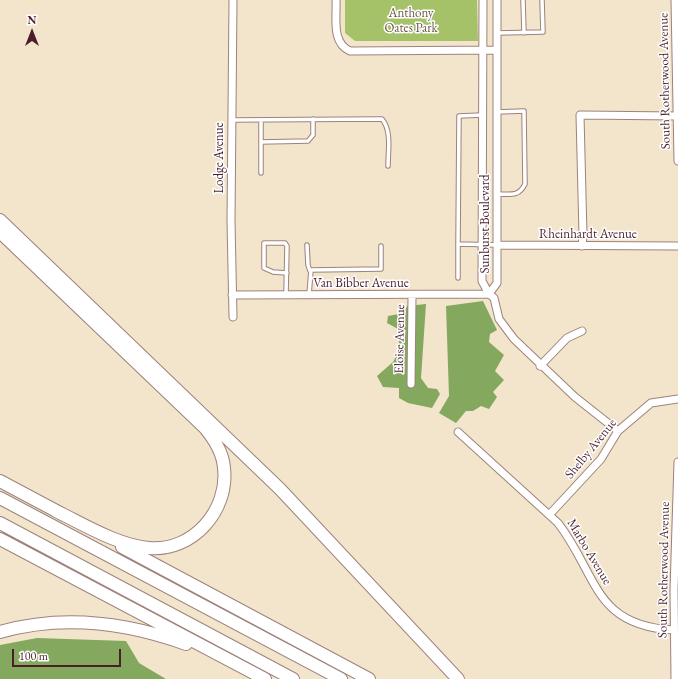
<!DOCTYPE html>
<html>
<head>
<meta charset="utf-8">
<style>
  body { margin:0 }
  #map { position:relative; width:678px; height:679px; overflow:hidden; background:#f2e5cc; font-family:"EB Garamond",serif }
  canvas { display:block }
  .north { position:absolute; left:12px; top:12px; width:40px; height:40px; -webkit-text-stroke:3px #fff; paint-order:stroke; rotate:0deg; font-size:11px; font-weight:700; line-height:16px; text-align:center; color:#4a1f2b }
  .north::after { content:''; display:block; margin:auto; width:14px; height:18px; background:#4a1f2b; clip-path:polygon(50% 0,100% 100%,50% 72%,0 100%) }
  .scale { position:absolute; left:12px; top:649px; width:109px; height:18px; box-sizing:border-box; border:2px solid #4a1f2b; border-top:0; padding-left:5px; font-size:12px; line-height:14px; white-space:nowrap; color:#4a1f2b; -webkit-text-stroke:3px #fff; paint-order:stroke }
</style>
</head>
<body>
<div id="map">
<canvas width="678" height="679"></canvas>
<div class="north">N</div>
<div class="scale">100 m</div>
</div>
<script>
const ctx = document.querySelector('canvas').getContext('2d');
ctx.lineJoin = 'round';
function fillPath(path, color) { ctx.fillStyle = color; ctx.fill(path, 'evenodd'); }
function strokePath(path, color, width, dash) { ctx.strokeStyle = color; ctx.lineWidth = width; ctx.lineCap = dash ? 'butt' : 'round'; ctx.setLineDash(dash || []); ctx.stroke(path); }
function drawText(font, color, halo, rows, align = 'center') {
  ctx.font = font + ' "EB Garamond",serif'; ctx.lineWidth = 3; ctx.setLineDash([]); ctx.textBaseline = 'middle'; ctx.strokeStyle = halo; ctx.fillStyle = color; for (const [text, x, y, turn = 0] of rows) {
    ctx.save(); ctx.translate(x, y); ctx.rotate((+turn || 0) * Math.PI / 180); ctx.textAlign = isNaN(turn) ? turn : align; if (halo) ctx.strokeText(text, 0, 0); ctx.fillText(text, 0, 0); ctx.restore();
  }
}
const green = new Path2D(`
  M345,0H477L478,41H355L345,33Z`);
const forest = new Path2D(`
  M483,301L497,330L490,334L489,342L504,355L495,371L504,380L493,392L497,397L489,409L481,406L473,411H466L456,423L439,413L449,396L446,306Z
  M426,304L421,378L428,388L437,389L440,394L432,408L408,403L399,398V388L383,387L377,376L393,362L398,353L400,330L387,323L388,316L404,313L407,306Z
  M37,638L126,641L139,663L166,679H0V645Z`);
const service = new Path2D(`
  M523,0L524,33
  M497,33L543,32L542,0
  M497,112L524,111L525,184C519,197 510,194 497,194
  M482,115L459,116L458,244L497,245
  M232,120L382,119C392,131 388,151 388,166
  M261,142L308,141L313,135V119
  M261,173V120
  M458,244V278
  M307,245L308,265L310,271
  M286,294L287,246L285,243H264V268L273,272L287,273
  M309,295L311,270L381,269V246`);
const minor = new Path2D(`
  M233,0L231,221L233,317
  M336,0C337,17 331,43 350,51L497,50
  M483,0L482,281L489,294
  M675,0L678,161
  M497,245L678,246
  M582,246L583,235L580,115L677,116
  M489,294L497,283V0
  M489,294L494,298L499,319L514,339L575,397L618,431
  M232,295L489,294
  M540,366L567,338L582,331
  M411,384L412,296
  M458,432L558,523C598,575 593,626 674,630
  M550,514L601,459L618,431L651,403L678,399
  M675,679L674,590L678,462`);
const motorway = new Path2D(`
  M0,220L280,489L458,679
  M0,232L205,428C215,440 223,453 224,468C229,510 193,552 149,548C117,545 85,525 56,511
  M0,481L62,514
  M0,498L341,679
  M0,523L293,679
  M0,539L265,679
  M122,547L369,679
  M0,632C63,614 125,622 186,644`);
const parkNames = [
  ["Anthony",411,13],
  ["Oates Park",411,28]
];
const streetNames = [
  ["South Rotherwood Avenue",665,81,-91],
  ["Lodge Avenue",219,158,-90],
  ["Sunburst Boulevard",485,224,-90],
  ["Rheinhardt Avenue",588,234],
  ["Van Bibber Avenue",361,283],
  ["Eloise Avenue",400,339,-89],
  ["Shelby Avenue",591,449,-51],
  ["Marbo Avenue",589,552,59],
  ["South Rotherwood Avenue",664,570,-89]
];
fillPath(green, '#a5c269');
fillPath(forest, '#84a85d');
strokePath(service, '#9e827c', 5.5);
strokePath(minor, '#9e827c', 9);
strokePath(motorway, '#9e827c', 14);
strokePath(service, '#fff', 3.5);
strokePath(minor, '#fff', 7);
strokePath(motorway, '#fff', 12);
drawText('13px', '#6a5841', '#fff', parkNames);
drawText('13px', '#4a1f2b', '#fff', streetNames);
</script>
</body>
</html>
